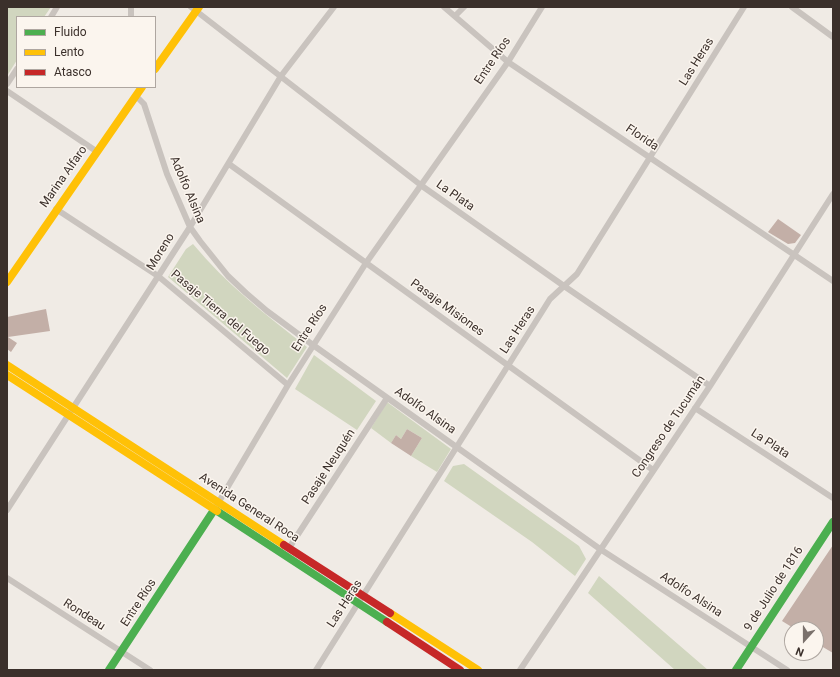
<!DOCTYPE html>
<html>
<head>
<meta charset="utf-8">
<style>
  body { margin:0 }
  #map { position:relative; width:840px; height:677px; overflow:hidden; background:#f0ebe5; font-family:Roboto,sans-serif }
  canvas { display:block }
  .frame { position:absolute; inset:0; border:8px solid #3b302b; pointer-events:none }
  .legend { position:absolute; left:16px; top:16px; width:140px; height:72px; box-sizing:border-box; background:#fbf5ee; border:1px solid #aea6a0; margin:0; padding:5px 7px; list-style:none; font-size:12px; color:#3b302b }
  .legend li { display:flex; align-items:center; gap:8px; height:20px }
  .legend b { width:20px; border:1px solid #aea6a0 }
  .north { position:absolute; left:784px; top:621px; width:40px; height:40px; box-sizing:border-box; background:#fbf5ee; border:1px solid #aea6a0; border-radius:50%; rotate:201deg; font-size:11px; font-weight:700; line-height:16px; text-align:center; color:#3b302b }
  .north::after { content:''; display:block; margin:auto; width:14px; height:18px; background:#7a716c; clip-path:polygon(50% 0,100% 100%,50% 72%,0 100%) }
</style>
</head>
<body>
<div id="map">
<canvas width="840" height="677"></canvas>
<div class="frame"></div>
<ul class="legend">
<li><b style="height:5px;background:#4caf50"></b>Fluido</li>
<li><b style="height:5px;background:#ffc107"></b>Lento</li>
<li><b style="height:5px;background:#c62828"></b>Atasco</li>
</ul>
<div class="north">N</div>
</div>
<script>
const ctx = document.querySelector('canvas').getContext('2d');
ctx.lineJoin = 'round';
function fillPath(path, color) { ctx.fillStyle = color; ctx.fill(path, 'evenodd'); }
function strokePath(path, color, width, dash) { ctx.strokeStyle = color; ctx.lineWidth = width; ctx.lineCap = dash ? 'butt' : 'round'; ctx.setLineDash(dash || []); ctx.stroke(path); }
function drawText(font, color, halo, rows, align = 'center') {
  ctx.font = font + ' Roboto,sans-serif'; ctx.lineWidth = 3; ctx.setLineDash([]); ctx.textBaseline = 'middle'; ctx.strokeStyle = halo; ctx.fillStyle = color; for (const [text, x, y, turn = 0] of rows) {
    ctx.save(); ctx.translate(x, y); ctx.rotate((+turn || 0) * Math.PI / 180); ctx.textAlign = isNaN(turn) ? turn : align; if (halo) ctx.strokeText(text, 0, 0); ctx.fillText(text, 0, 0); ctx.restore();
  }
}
const green = new Path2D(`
  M8,7H51L44,17H17V60L7,76Z
  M193,244C226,284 266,315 307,347L287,378L168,277L186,249Z
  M314,355L376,401L357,430L295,389Z
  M387,402L451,449L437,472L411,456L422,438L407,429L401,439L396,435L391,443L371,428Z
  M464,464L579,546L586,559L575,576L532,542L444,481L453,466Z
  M599,576L708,670H675L588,593Z`);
const building = new Path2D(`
  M778,219L801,235L795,243L788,244L768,232Z
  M46,309L50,331L8,337L17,343L11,352L7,349V317Z
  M407,429L422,438L411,456L391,443L396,435L401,439Z
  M833,545V653L816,643V629H795L782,621Z`);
const street = new Path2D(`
  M191,7L422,186L564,286L710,386
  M444,7L508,62L833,281
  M792,7L833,37
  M455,16L464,7
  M51,17L57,7
  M131,17V7
  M7,84L17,69
  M7,91L96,151
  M136,96L144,104L167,174L190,227L200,241L228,276L246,293L267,311L313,345L600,549L787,670
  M229,164L653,470
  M56,209L158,276L288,385
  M695,408L833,498
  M217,505L288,385L366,263L508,62L542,7
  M7,510L190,227L281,76L334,7
  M289,548L387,398
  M7,578L150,670
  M316,670L550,299L577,274L744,7
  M520,670L710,386L833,194`);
const fast = new Path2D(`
  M217,511L387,622
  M109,670L214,510
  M736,670L833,522`);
const slow = new Path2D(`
  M155,69L199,7
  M7,282L142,87
  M7,365L284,545
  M7,375L217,511
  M390,613L478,670`);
const jam = new Path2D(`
  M284,545L390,613
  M387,622L460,670`);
const streetNames = [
  ["Entre Ríos",493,61,-56],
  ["Las Heras",697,62,-58],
  ["Florida",642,138,34],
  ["Marina Alfaro",64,177,-55],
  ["Adolfo Alsina",187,190,67],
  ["La Plata",455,196,35],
  ["Moreno",161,252,-58],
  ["Pasaje Misiones",447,308,36],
  ["Pasaje Tierra del Fuego",220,313,40],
  ["Entre Ríos",310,328,-57],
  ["Las Heras",518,330,-57],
  ["Adolfo Alsina",425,411,35],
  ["Congreso de Tucumán",669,427,-56],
  ["La Plata",770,444,33],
  ["Pasaje Neuquén",329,467,-57],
  ["Avenida General Roca",249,508,33],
  ["9 de Julio de 1816",774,589,-57],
  ["Adolfo Alsina",691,595,33],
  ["Entre Ríos",139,603,-57],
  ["Las Heras",345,604,-57],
  ["Rondeau",84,615,33]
];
fillPath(green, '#d1d6bf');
fillPath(building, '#c3afa7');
strokePath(street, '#c9c3be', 6);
strokePath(fast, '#4caf50', 8);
strokePath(slow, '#ffc107', 8);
strokePath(jam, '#c62828', 8);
drawText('12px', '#3b302b', '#fbf5ee', streetNames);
</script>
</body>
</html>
